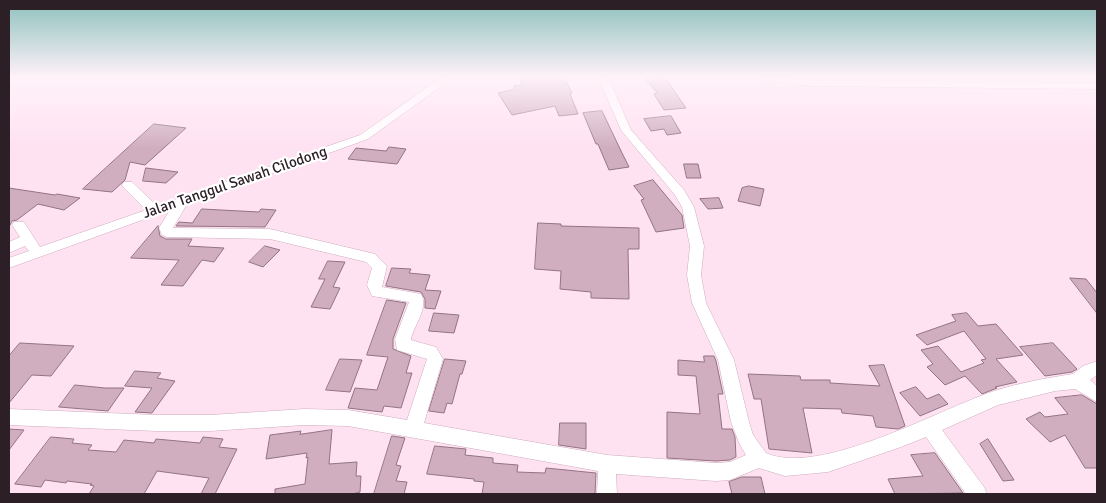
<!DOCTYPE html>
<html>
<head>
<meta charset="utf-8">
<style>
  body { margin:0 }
  #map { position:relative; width:1106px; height:503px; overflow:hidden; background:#ffe2f1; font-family:Signika,sans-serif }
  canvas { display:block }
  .frame { position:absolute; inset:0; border:10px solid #2c2026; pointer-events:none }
</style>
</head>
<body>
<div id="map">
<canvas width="1106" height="503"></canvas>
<div class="frame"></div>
</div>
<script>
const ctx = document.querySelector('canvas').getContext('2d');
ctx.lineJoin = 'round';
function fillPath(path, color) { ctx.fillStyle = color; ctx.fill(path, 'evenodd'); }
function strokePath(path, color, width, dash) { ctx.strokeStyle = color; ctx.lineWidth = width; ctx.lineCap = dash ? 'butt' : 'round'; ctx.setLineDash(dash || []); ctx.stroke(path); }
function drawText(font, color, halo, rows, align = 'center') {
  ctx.font = font + ' Signika,sans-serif'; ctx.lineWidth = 4.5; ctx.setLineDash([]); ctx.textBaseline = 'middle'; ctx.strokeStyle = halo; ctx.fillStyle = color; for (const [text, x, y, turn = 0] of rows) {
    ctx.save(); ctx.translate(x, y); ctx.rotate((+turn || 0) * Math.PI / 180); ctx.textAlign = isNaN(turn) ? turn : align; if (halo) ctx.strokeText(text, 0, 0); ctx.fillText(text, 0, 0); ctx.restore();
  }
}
const building = new Path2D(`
  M519,77H564L572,93L570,94L578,114L559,116L555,106L512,115L498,93L515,89L514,86L522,85Z
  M644,77L666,79L686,108L664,110L654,94L657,93Z
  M602,111L621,151L629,167L609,170L598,144H596L583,113Z
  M671,116L681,133L667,135L664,129L651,131L644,119Z
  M154,124L186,128L145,165L130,162L125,180L112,192L83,189Z
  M389,147L406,149L397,164L348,159L356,148L386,151Z
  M684,164H698L701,178H687Z
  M146,168L178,172L166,183L143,181Z
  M653,180L682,215L684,228L656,232L641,200L644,199L634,186Z
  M749,186L764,189L760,206L738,201L742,188Z
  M9,188L55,195L57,194L80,198L64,210L38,204L17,220L12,221L9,227Z
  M719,198L723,208L708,209L700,199Z
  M202,209L259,212L261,209L276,210L265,227L176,226L179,222L192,223Z
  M538,223L561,224V226L639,228V249H628L629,299L591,298V292L560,289L561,271L535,269Z
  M158,226L160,236L166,239H192L188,246L224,248L214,262L202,260L183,286L161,285L179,260L131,258Z
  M265,246L280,250L263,267L249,262Z
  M328,261L345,262L333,287L340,288L330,309L311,307L325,279H319Z
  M392,268L411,269L409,273L430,275L425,290L441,291L435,309L425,308V299L421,292L386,286Z
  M1070,278L1086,279L1097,293V313Z
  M387,300L406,303L393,339V349L411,356L406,373H412L401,408L384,406L382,412L348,408L355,388L377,390L388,357L367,355Z
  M434,313L459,315L454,333L429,331Z
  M967,313L978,326L996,324L1023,355L996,359L1017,382L995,387L997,388L982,394L965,376L945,385L927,367L933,364L921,350L938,346L961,372L984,363L981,360L986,359L964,331L927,345L916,335L956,321L952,315Z
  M20,343L74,346L51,376L32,375L9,403V356Z
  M1053,343L1077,369L1072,372L1045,376L1020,347Z
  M704,356H714L716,361L723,394H718L722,429H732L735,437L736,457L730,460L716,461L667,458V412L700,414L696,376L678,375V360L704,362Z
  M340,359L362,360L350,392L326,390Z
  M445,359L466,361L462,374H460L452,404L447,403L444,413L429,411Z
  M884,365L905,426L898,429L876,427L873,416L842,413L841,409L803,408L812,453L769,449L761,399H754L748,374L800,376L801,380H830V383L880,386L869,366Z
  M135,371L161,373L157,378L175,381L152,413L135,412L152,388L125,386Z
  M75,385L105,388H124L108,411L59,407Z
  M916,387L927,399L939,394L948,404L920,416L900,393Z
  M1082,395L1097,404V468H1085L1065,435L1050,442L1026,419L1040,412L1045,417L1068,414L1055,398Z
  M560,423H586V449L559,445Z
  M9,429L24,430L9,450Z
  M332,430L329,464L357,462L356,476H361L360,492L352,494H275V489L305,484L308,457L306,458L307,453L266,459L270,435L301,431L300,434Z
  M392,436L405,438L396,465L401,466L396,481L407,482L404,494H374Z
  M51,437L74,439L72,443L92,445L88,450L116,452L124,440L154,443L156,439L200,443L203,437L223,439L219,447L237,449L215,494H201L209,478L157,471L144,494H89L94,486L90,485L92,484L67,481L66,483L45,480L41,487L15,484Z
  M988,439L1014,480L1003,481L980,444Z
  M435,446L466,449L465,455L493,458V463L518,465L517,472L545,473L546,468L596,473L595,494H482L484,482L474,481V479L427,474Z
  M935,453L963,493L895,494L888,479L923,476L911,455Z
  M742,477H761L765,494H732L729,482Z`);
const minor = new Path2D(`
  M442,77H454L368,139L187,204L173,228L270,229L375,254L387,266L382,287L421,294C429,309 413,326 411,340L436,347L443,359L424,423L607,455L716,463L730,462L746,455L740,445L731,422L718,360L692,303L687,275L690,246L682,207L675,195L621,130L598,77H608L631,130L684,190L694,207L704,246L701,275L706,303L734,360L749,422L753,435L766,453C820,477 940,409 994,391C1019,383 1047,378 1073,374L1083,366L1097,361V375L1090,380L1097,386V402L1075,389L1055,391L998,405L942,430L984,487L987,494H966L926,437L901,447L828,472L785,476L759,468L730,480L716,481L616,474L617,494H597L598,471L348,426L304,425L210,431H157L9,425V409L157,415H210L304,409L348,410L407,420L427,359L397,350L395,339L409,302L372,296L367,285L372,268L366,262L270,239L167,237L162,235L159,228L170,210L9,268V258L29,251L25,246L9,253V242L20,237L12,225L14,222H24L40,247L146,210L124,188L122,185L124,182H132L157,206L360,135Z
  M755,77H788L810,80L1097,83V89L810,86L760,80Z`);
const streetNames = [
  ["Jalan Tanggul Sawah Cilodong",235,183,-19]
];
fillPath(building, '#d0aec0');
strokePath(building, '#927383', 1);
strokePath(minor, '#cdabbd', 1);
fillPath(minor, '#fff');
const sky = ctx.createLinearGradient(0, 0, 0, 148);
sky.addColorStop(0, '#8cc0bc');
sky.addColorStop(0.52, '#fff2f9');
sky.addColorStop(1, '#fff2f900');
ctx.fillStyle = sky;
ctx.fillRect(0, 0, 1106, 148);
drawText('15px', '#2c2026', '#fff', streetNames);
</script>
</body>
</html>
